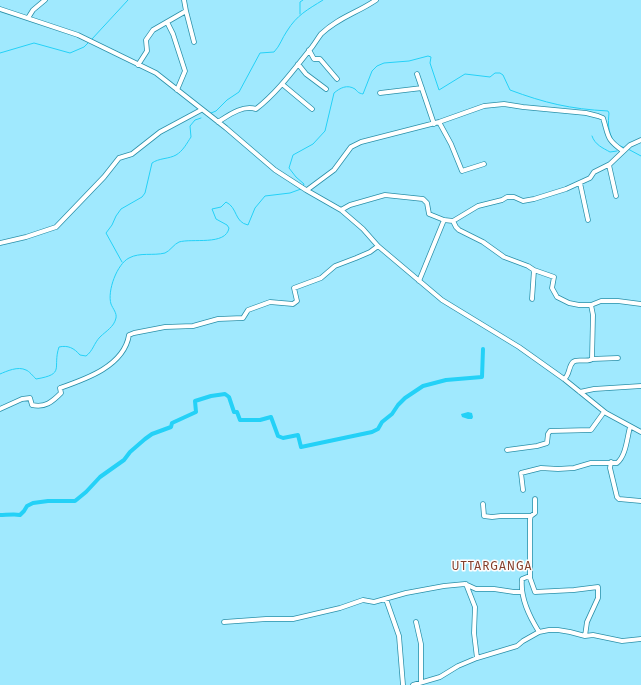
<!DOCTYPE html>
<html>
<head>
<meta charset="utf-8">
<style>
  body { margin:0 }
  canvas { display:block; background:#a0e9fe }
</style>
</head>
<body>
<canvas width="641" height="685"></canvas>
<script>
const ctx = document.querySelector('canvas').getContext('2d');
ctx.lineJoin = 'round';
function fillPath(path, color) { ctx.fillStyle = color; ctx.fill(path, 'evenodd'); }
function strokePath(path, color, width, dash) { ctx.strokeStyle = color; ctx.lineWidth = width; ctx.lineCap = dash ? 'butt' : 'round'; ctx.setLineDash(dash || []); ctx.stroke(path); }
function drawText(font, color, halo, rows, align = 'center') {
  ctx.font = font + ' "Fira Sans",sans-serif'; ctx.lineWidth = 3; ctx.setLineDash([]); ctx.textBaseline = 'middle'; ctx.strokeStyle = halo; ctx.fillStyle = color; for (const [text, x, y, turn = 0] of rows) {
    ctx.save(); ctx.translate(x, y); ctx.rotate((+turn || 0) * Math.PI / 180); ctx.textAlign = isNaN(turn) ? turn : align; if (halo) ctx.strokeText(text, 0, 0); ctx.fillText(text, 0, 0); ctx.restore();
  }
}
const water = new Path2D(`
  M468,412L472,413L473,417L472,419H468L462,417L461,414Z`);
const stream = new Path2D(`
  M300,14V2L303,0
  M92,39L128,0
  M0,53L34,43L70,53L84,47L88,43
  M211,113L216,111L227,100L239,92L260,53L274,52C280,46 282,38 287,31C297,15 307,10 323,0
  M592,136C595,145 603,148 610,152L617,151
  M618,145L625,148
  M628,149L641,156
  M303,187L304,184L296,177L289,168L293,155L313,144L325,131L334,93C340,88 347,84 355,89C358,92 358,93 363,94L372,71L377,66L384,63L409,61L428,56L431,57L430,63L439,90L465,74L490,77L495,73H500L503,75L510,90C545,103 570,109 608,111L609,113C608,124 608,131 613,140
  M122,262L106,233L112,225L116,216L121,209L142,197L145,193L152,163C159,158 169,159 176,155C183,151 187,143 191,137L190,126L195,120L201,118
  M0,374C7,371 18,366 26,370C29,371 33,376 36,379C66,374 52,368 59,347C68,345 74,348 80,355L86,356C93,351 94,343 100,337C106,331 114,327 116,318C117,313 113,309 111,304C107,291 117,264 129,258C140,252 153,256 165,253C170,251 174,244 179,242C192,238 226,246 229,228L227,225L216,219L212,209L221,207L226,202C238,208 234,222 248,225L255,208L265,196L290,193L301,189`);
const canal = new Path2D(`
  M0,515C5,515 16,514 20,515L24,511L27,506L33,503L48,501H75L86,492L100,477L124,460L130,452L145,439L152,434L171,427L172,423L196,412L195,401L211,396L225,394L229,397L234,412H237L240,420H260L271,417L278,436L283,438L298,435L301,447L372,432L378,429L382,422L392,414L398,405L405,398L423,386L446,380L482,377L483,349`);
const minor = new Path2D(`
  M0,9L78,35L156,73L226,128L275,170L306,190L341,210L363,229L378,246L442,300L519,347L564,379L606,413L641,432
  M186,11L194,42
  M28,18L33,10L45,0
  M167,22L173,34L185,71L177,90
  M309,50L314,59H320L337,79
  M298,64L306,74L326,89
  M138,65L147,51L146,40L153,30L186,11L184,0
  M417,74L434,124
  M282,84L312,109
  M380,93L422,88
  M218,122C229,115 242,105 256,109C278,92 295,68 312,47C315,43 318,38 321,34C339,17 357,13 376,0
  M439,122L451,144L462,171L484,164
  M609,165L616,196
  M580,183L588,220
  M307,190L334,170L351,147L361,142L439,122L484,106L504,104L523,107L586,113L598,116L603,118C609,137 606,139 623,151
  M341,210L350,205L385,195L423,199L427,203L429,214L444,220
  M453,221L478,206L502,200L507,197H514L523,201L534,199L566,189L590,178L594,172L610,164L630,145L641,140
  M0,243L26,237L56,227L104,177L119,158L132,154L160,132L201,110
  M419,281L444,220L453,221L456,227L459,230L483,242L504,257L528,266L534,270L554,277L552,288L557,297L569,303L579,305H591L601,301H618L641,304
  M532,299L534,270
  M592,359L618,358
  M564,379C570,375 568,367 573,362C577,358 587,363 592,359L593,315L591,305
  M580,392L594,389L641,386
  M0,409L22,399L30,398L32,405C45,408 52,402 61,393L60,388C86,379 124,366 129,335L134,333L165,327L193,326L218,319L243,318L248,310L270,302L293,304L297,301L294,288L321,278L335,266L356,258L370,252L378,246
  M507,450L537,446L547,443L548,434L550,431L591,430L604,412
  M611,462L610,468L617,497L619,499L641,501
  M523,490L521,473L541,468L558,469L574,468L591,463H617C626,456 627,438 630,427
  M535,499V513L531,516L530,519V578L527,577L522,579C520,598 529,616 539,632
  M483,504L484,516L492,517L501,516H531
  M530,578L535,592L574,590L598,587V598L587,622L585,636
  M466,584L475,607L474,633L477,658
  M386,599L399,636L403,685
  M224,622L266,619H293L340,608L363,600L374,602L406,593L444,586L465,584L476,589H494L514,592H522
  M416,622L421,644V682
  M413,685L440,677L458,666L477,658L517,646L523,641L539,632L549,630H558L570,632L585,636L593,635L622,641L641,639`);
const neighbourhoodNames = [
  ["UTTARGANGA",492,567]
];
fillPath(water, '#24d1f7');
strokePath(stream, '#24d1f7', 1);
strokePath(canal, '#24d1f7', 4);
strokePath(minor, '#2a90a9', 5.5);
strokePath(minor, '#fff', 4);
ctx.letterSpacing = '1px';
drawText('12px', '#843f2b', '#fdfdfd', neighbourhoodNames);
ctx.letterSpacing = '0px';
</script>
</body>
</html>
